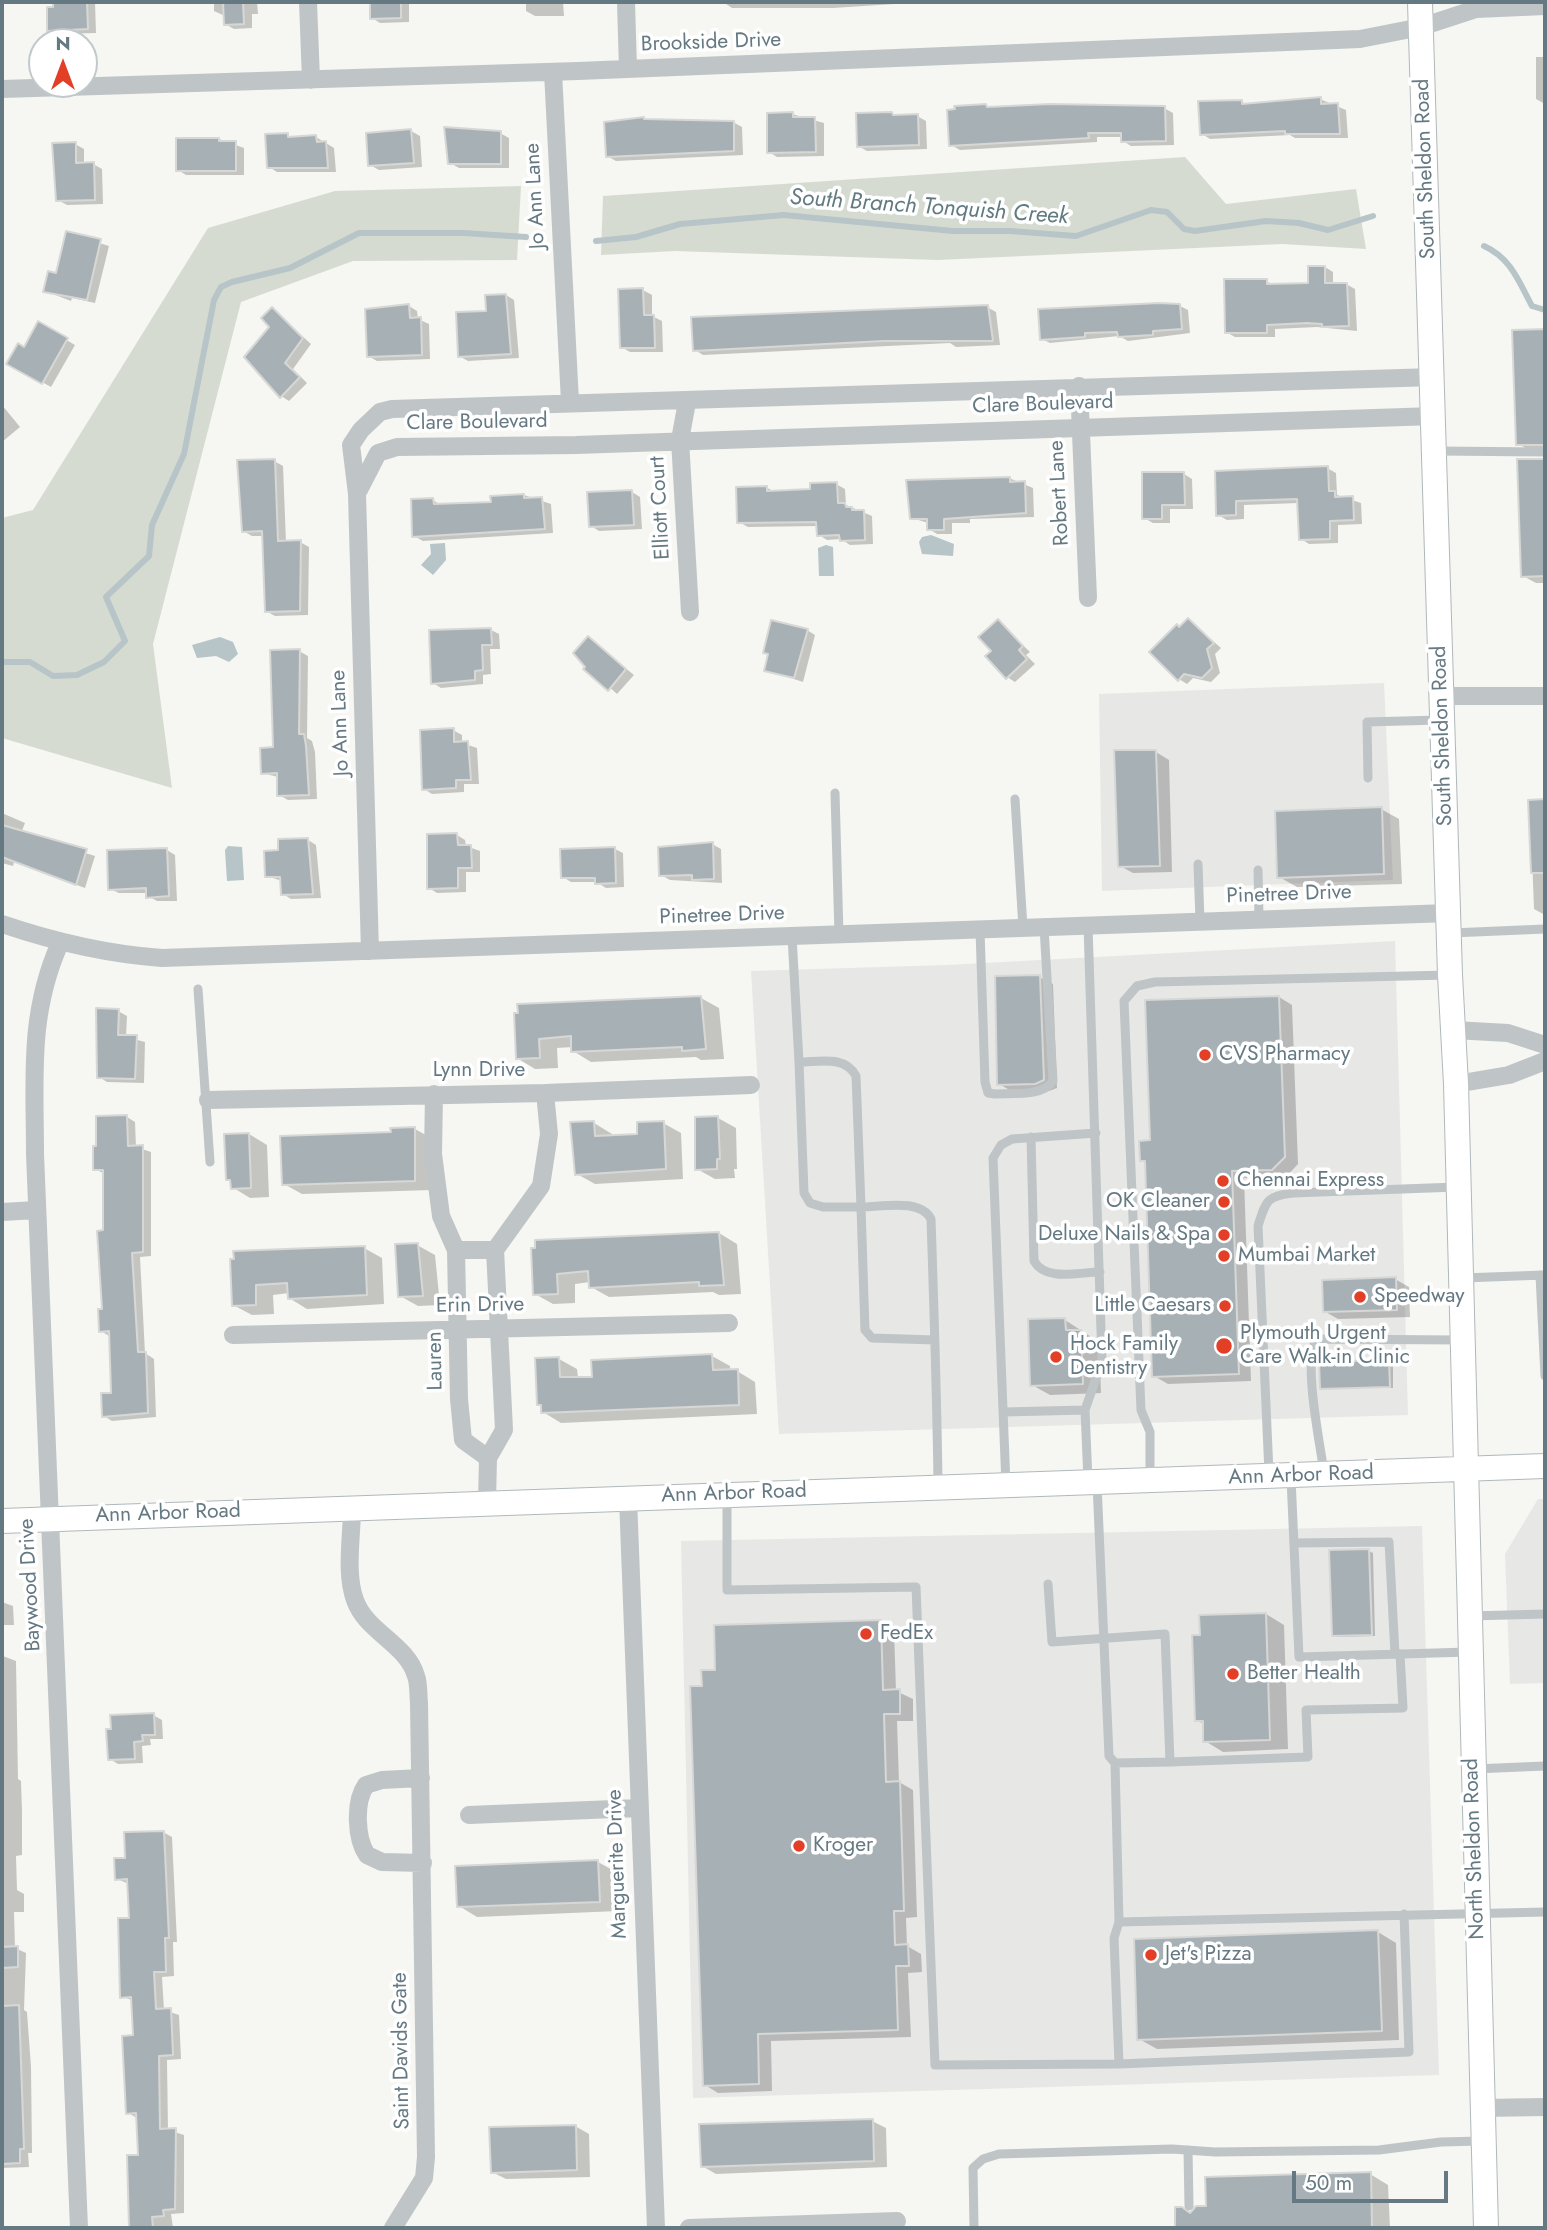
<!DOCTYPE html>
<html>
<head>
<meta charset="utf-8">
<style>
  body { margin:0 }
  #map { position:relative; width:1547px; height:2230px; overflow:hidden; background:#f6f6f2; font-family:Jost,sans-serif }
  canvas { display:block }
  .frame { position:absolute; inset:0; border:4px solid #657983; pointer-events:none }
  .north { position:absolute; left:28px; top:28px; width:70px; height:70px; box-sizing:border-box; background:#fff; border:2px solid #c1c9cd; border-radius:50%; rotate:0deg; font-size:19px; font-weight:700; line-height:28px; text-align:center; color:#657983 }
  .north::after { content:''; display:block; margin:auto; width:24px; height:32px; background:#e23f26; clip-path:polygon(50% 0,100% 100%,50% 72%,0 100%) }
  .scale { position:absolute; left:1292px; top:2171px; width:156px; height:32px; box-sizing:border-box; border:4px solid #657983; border-top:0; padding-left:9px; font-size:21px; line-height:24px; white-space:nowrap; color:#657983; -webkit-text-stroke:5px #fff; paint-order:stroke }
</style>
</head>
<body>
<div id="map">
<canvas width="1547" height="2230"></canvas>
<div class="frame"></div>
<div class="north">N</div>
<div class="scale">50 m</div>
</div>
<script>
const ctx = document.querySelector('canvas').getContext('2d');
ctx.lineJoin = 'round';
function fillPath(path, color) { ctx.fillStyle = color; ctx.fill(path, 'evenodd'); }
function strokePath(path, color, width, dash) { ctx.strokeStyle = color; ctx.lineWidth = width; ctx.lineCap = dash ? 'butt' : 'round'; ctx.setLineDash(dash || []); ctx.stroke(path); }
function drawText(font, color, halo, rows, align = 'center') {
  ctx.font = font + ' Jost,sans-serif'; ctx.lineWidth = 7; ctx.setLineDash([]); ctx.textBaseline = 'middle'; ctx.strokeStyle = halo; ctx.fillStyle = color; for (const [text, x, y, turn = 0] of rows) {
    ctx.save(); ctx.translate(x, y); ctx.rotate((+turn || 0) * Math.PI / 180); ctx.textAlign = isNaN(turn) ? turn : align; if (halo) ctx.strokeText(text, 0, 0); ctx.fillText(text, 0, 0); ctx.restore();
  }
}
const built = new Path2D(`
  M1384,683L1393,880L1102,891L1099,694Z
  M1395,941L1408,1415L779,1434L751,971L947,965Z
  M1538,1499H1545V1683L1510,1684L1505,1554Z
  M1422,1526L1439,2075L693,2098L681,1541Z`);
const green = new Path2D(`
  M1185,157L1226,204L1356,189L1366,249L1282,244L938,260L675,251L601,255L603,196Z
  M521,186L517,260L353,261L241,302L153,644L172,788L2,738V518L33,510L208,228L335,191Z`);
const water = new Path2D(`
  M931,535L954,544L953,556L922,554L919,542L922,537Z
  M445,543L446,560L433,575L421,565L431,554L430,544Z
  M826,545L833,547L834,576H819L818,548Z
  M220,637L233,642L238,654L229,662L216,656L197,658L192,645Z
  M228,846L242,847L244,880L227,881L225,850Z`);
const shadow = new Path2D(`
  M55,2H95L96,33L58,34L49,29Z
  M214,2H257L258,14H252V28L234,29L225,24V16L214,11Z
  M372,2H409V22L380,23L372,18Z
  M526,2H563L564,16H535L526,11Z
  M723,2H925L833,8H732Z
  M1536,57H1545V104L1536,99Z
  M1320,99L1346,110L1348,138H1295L1290,135L1210,139L1202,134L1241,101L1247,105Z
  M986,106L991,109L1164,108L1173,113L1174,145L1131,146L1123,141V137H1097V142L960,150L951,145Z
  M792,114L824,123V156L777,157L769,152Z
  M917,116L926,121L927,149L867,151L858,146Z
  M614,120L733,122L742,127L743,155L616,161L607,156Z
  M411,131L420,136L422,167L379,170L370,165Z
  M500,133L509,138V168H459L450,163Z
  M287,135L292,138L316,137L334,148L336,172H277L269,167Z
  M219,139L244,148V175H186L178,170Z
  M75,144L84,149V164H93L102,169L103,204L67,205L58,200Z
  M67,233L109,246L95,303L72,298L71,301L45,291L57,275Z
  M1325,267L1333,272V285L1346,284L1355,289L1357,331L1317,327L1275,329V337H1235L1226,332L1266,281L1274,285L1310,284Z
  M643,290L652,295V316L662,321L663,352H630L621,347Z
  M506,295L514,300L519,358L468,361L459,356L488,312Z
  M386,306H409L417,311L418,319L429,324L430,359L377,361L368,356Z
  M1180,306L1188,310L1190,333L1128,341L1119,336L1050,343L1042,339Z
  M987,307L996,312L1000,345L956,347L950,343L703,355L695,350Z
  M272,309L311,344L293,369L307,383L289,401L281,396L272,327Z
  M39,324L75,345L51,387L8,363L25,349Z
  M1545,330V452L1532,451L1518,444L1513,332Z
  M2,405L20,427L2,442Z
  M274,461L283,466L286,542H300L309,547L308,615L275,616L266,611L264,536H252L243,531Z
  M1519,461H1545V583H1536L1523,576Z
  M1327,468L1336,473L1337,495L1361,503L1362,524L1338,525V543L1309,544L1301,539L1299,503L1244,505V519L1227,520L1218,515L1217,473Z
  M1184,474L1192,479L1193,509H1170V523H1153L1144,518Z
  M1009,478L1033,488L1034,517L970,519V523H952V534H937L929,529L928,523L912,518Z
  M836,484L845,489L846,505L872,516L873,544L850,545L841,539L827,540L819,535L818,526L748,527L739,522L766,487L776,493L812,490Z
  M632,492L640,497L642,529L599,531L591,526Z
  M524,495L551,504L553,533L423,541L414,536L433,500L442,506L493,504Z
  M1189,620L1221,648L1215,654L1220,673L1211,682L1193,678L1187,684L1179,679L1180,628Z
  M998,621L1030,652L1026,655L1035,664L1015,682L1007,677L993,651Z
  M491,630L499,634L500,649H490L491,674L483,675V684L441,688L433,683Z
  M807,630L815,635L803,682L766,670L770,655L765,652Z
  M588,638L634,675L617,694L587,667Z
  M299,651L308,656L307,738L312,741L315,752L317,799L288,800L279,795L278,777L262,773L275,749Z
  M453,730L462,735V743L477,748L479,784H464V792L432,794L424,789Z
  M1156,752L1169,760L1172,872L1133,873L1120,866Z
  M1545,801V915L1534,909L1530,802Z
  M1381,809L1399,819L1402,884L1297,887L1279,877Z
  M2,813L25,823L21,833L95,856L85,888L14,862L13,866L2,863Z
  M457,835L465,840L466,846L480,851V872H466V892L437,893L429,888Z
  M308,840L316,845L321,898L291,899L283,894L282,881L267,876L280,852Z
  M712,844L721,849L722,883L670,880L661,875Z
  M615,849L623,853L624,887L606,888L596,882H571L563,877Z
  M167,850L175,855L177,901H157L148,896V893H119L110,889Z
  M1039,977L1053,984L1057,1088L1049,1091L1013,1092L999,1084Z
  M1279,997L1292,1005L1298,1164L1286,1177L1244,1178L1251,1381L1168,1384L1154,1376L1147,1163L1141,1160L1152,1142Z
  M701,998L719,1008L724,1059L701,1060L696,1057L591,1062L573,1051V1047L557,1048L558,1068L535,1069L517,1058L519,1014Z
  M118,1011L127,1016L126,1037L145,1042L144,1083L107,1082L99,1077Z
  M127,1117L135,1122L136,1147L151,1152V1256L140,1257L145,1353L154,1359L156,1417L112,1421L104,1416L113,1395L109,1336L101,1331L104,1311L105,1174L95,1169Z
  M718,1118L736,1128L737,1169H734L735,1178L715,1179L697,1169Z
  M594,1123L612,1134V1137L639,1136L663,1123L681,1133L683,1179L595,1184L577,1174Z
  M415,1129L433,1139L432,1190L302,1194L284,1184L393,1133Z
  M249,1134L267,1145L269,1197L250,1198L232,1187V1182L228,1179Z
  M719,1233L737,1244L741,1294L719,1295L713,1292L609,1297L591,1287L590,1282L575,1284V1303L553,1304L535,1294L533,1250Z
  M417,1245L435,1255L440,1305L418,1306L400,1296Z
  M364,1248L382,1258L384,1304L307,1309L289,1298V1293L273,1295L274,1314L252,1315L233,1305L232,1261Z
  M1395,1279L1409,1287L1410,1317L1338,1319L1324,1311Z
  M1065,1320L1099,1342L1101,1393L1050,1395L1032,1385Z
  M712,1356L730,1366V1371H737L755,1382L757,1414L561,1423L543,1412L542,1406L538,1404L559,1359L577,1369L578,1378H594Z
  M1389,1361L1393,1363V1388H1321Z
  M1369,1551L1373,1553L1375,1636L1337,1637L1333,1635Z
  M2,1602L13,1606L14,1625H2L3,1656L16,1661L18,1779L21,1781L22,1811V1855L16,1856L17,1890L24,1894V1912H14L15,1948L26,1953L24,2010L27,2012L31,2067L32,2153H28L29,2167L2,2168Z
  M1266,1614L1284,1625L1288,1749L1223,1752L1205,1741V1725L1197,1720L1202,1636Z
  M880,1621L894,1629L896,1691L913,1699V1721H897L899,1782L913,1790L917,1917L906,1918L907,1946L921,1954L922,1972L908,1973L911,2037L771,2041L772,2091L718,2093L705,2085L704,1688L717,1672Z
  M153,1715L162,1720L163,1739H150L151,1745L142,1746L143,1763L118,1764L110,1759Z
  M163,1832L172,1837L177,1942H173L174,1976L162,1977L164,2010L179,2015L181,2059L167,2060L168,2130L184,2135V2213L171,2214L173,2228H131L129,2157L140,2156L137,2118L128,2113L134,2037L133,2001L122,1996L131,1919L129,1884L117,1879L127,1859Z
  M598,1862L616,1872L618,1911L477,1917L459,1906Z
  M1378,1932L1396,1943L1399,2040L1157,2049L1139,2039Z
  M872,2121L886,2128L887,2167L716,2174L702,2166Z
  M575,2126L589,2134L590,2177L506,2179L492,2172Z
  M1370,2174L1388,2185L1390,2228H1177V2208L1191,2214Z`);
const stream = new Path2D(`
  M596,241L636,237L680,224L784,215L953,231H1010L1076,236L1151,210L1167,212L1184,229L1195,231L1266,221L1299,223L1328,230L1373,216
  M1484,246C1511,258 1519,282 1532,306L1545,310
  M2,662H30L53,676L77,675L104,662L125,641L106,597L149,556L152,525L184,454L214,300L221,287L232,282L290,268L359,233H463L526,237`);
const building = new Path2D(`
  M53,2H87L88,29L47,31V7H53Z
  M223,2H243L244,24L224,25Z
  M370,2H401V18L370,19Z
  M1321,97V104L1338,103L1340,134H1285V131L1200,135L1198,101L1242,100V104Z
  M986,104L987,107L1050,104L1165,106L1166,141L1121,142V133H1088L1089,138L949,146L947,110L955,109L954,106Z
  M793,112V117H815L816,152L767,153V113Z
  M892,112L893,115L918,114L919,145L857,147L856,113Z
  M644,117V119L734,121V151L606,157L604,122Z
  M444,127L501,131V164H448Z
  M411,129L414,163L368,166L366,133Z
  M288,133V137L316,135L317,142L326,141L328,168H267L265,134Z
  M176,138H219V141H236V171H176Z
  M76,142V163L94,162L95,200L56,201L52,143Z
  M66,231L101,239L87,300L43,292L48,271L56,273Z
  M1308,266H1325V283H1347L1349,326L1322,327V324L1307,323L1267,325V333H1225L1224,279H1267V284L1308,283Z
  M643,288L644,315H654L655,348H620L618,289Z
  M506,294L511,354L458,357L456,312L486,311L485,295Z
  M1159,303L1180,304L1182,329L1153,331V335L1118,337L1117,332L1085,333V337L1040,340L1038,309Z
  M409,304L410,318L421,317L422,355L367,357L365,309Z
  M988,305L993,341H883L693,351L691,317Z
  M272,307L303,338L285,363L300,377L280,398L244,357L269,327L261,318Z
  M38,321L68,338L42,384L6,364L18,343L24,347Z
  M1545,329V445H1516L1512,330Z
  M275,459L278,541L301,540L300,611L265,612L262,531L242,532L237,460Z
  M1517,459H1545V576L1521,577Z
  M1328,466L1329,491H1335V497L1353,496L1354,520L1330,521V539L1299,540L1297,499L1236,501V515L1216,516L1215,471Z
  M1142,472H1184L1185,505H1162V519H1142Z
  M1010,477V482L1025,481L1026,513L944,519V530H927V519H910L906,480Z
  M837,482L838,503H845L846,507H852V510H864L865,540L840,541L839,535L817,536L816,522L737,523L736,487L767,486V491L810,489V483Z
  M632,490L634,525L589,527L587,492Z
  M524,494V498L542,497L545,529L412,537L411,499L433,498L434,504L491,502L490,496Z
  M1188,618L1214,643L1207,649L1212,668L1202,678L1184,674L1178,681L1149,652L1177,624L1179,627Z
  M998,619L1023,646L1019,650L1027,659L1006,679L985,656L991,651L978,637Z
  M771,620L808,629L794,678L764,671L768,654L763,653Z
  M491,628L492,645H482L483,670L475,671V680L431,684L429,630Z
  M588,636L626,669L608,691L583,669L585,667L573,653Z
  M300,649L299,734H304L306,746L309,795L277,796V773L261,774L260,748L273,747L270,650Z
  M454,728V742L468,741L471,780H456V788L422,790L420,730Z
  M1114,750H1156L1160,866L1118,867Z
  M1545,799V873H1531L1528,800Z
  M1382,807L1384,874L1277,878L1275,811Z
  M2,825L87,849L76,885L2,857Z
  M457,833L458,845H471L472,868H458V888L427,889V834Z
  M308,838L313,894L281,895L280,877H265L264,851L278,850V839Z
  M713,842L714,879L692,880V875L659,876L658,847Z
  M615,847L616,883L595,884V878H561L560,849Z
  M167,848L169,896L146,898V888L108,890L107,850Z
  M1040,975L1044,1080L1035,1084L997,1085L995,976Z
  M701,996L706,1049L682,1051V1047L571,1052V1036L539,1039L540,1058L516,1059L514,1013H518L517,1004Z
  M1279,996L1285,1157L1272,1170L1232,1171L1239,1374L1152,1377L1145,1161H1140L1139,1141L1150,1140L1145,1000Z
  M96,1008L119,1009L118,1035H137L135,1079L97,1078Z
  M127,1115L128,1146L143,1145V1252L132,1253L138,1352H146L148,1413L102,1417L101,1393H111L109,1331L99,1332L98,1309H102L97,1231L103,1230V1170H93V1146H96V1116Z
  M718,1116L720,1159H717V1169L695,1170V1117Z
  M594,1121L595,1136L637,1134V1122L664,1121L666,1169L575,1175L570,1122Z
  M415,1127V1181L282,1185L280,1136L391,1132L390,1128Z
  M249,1133L251,1188L231,1189L230,1180H226L224,1134Z
  M719,1232L724,1285L699,1286V1282L589,1288L588,1271L557,1274L558,1294L533,1295L531,1248H535V1240Z
  M418,1243L423,1296L398,1297L395,1244Z
  M365,1246L367,1295L288,1299L287,1283L256,1285V1305L232,1306L230,1259H234L233,1251Z
  M1396,1277L1397,1310L1323,1312L1322,1280Z
  M1065,1318L1066,1330H1081L1083,1384L1030,1386L1028,1319Z
  M712,1354L713,1370L738,1369L739,1405L541,1413V1405H537L535,1358L559,1357L560,1377H592L591,1360Z
  M1389,1360L1390,1387L1320,1389L1319,1362Z
  M1369,1549L1372,1635L1332,1636L1329,1550Z
  M1266,1613L1270,1740L1203,1742V1721H1195L1192,1635H1200L1199,1615Z
  M881,1620L883,1690L900,1689V1714H884L886,1782L900,1781L904,1911H894L895,1945L908,1944L909,1966H896L898,2030L758,2034L759,2084L703,2086L690,1686H702L701,1670H715L714,1625Z
  M154,1713L155,1735H142L143,1741L134,1742L135,1759L108,1760L106,1729H111L110,1715Z
  M164,1831L169,1938H165L166,1972H154L156,2009L171,2008L173,2055L159,2056L160,2129L176,2128L175,2209L163,2210L164,2216L152,2217L153,2228H129L127,2155H138L136,2113L126,2114L122,2036L133,2035L131,1997L120,1998L118,1918H129L127,1879L115,1880L114,1858H125L124,1832Z
  M598,1860L600,1902L457,1907L455,1866Z
  M1378,1930L1382,2031L1137,2040L1134,1939Z
  M18,1946V1967L2,1968V1947Z
  M19,2005L24,2149H20V2163L2,2164V2006Z
  M873,2119L874,2161L701,2167L699,2124Z
  M576,2125L577,2170L491,2173L489,2127Z
  M1371,2172L1372,2228H1175V2207H1182L1190,2213L1196,2206H1206L1205,2177Z`);
const lane = new Path2D(`
  M1436,451L1545,452
  M1368,778L1367,722L1439,720
  M835,793L839,935
  M1015,799L1023,928
  M1198,864L1200,921
  M1258,870L1259,919
  M980,930L985,1082L988,1093L995,1094C1013,1093 1042,1097 1053,1081L1044,927
  M1451,933L1545,929
  M792,936L799,1062
  M198,989L210,1162
  M1031,1137L1034,1261C1046,1282 1079,1272 1100,1272
  M1540,1275L1545,1376
  M1463,1278L1544,1275
  M935,1340L872,1338L865,1330L861,1207H823L810,1203L804,1193L799,1062C819,1062 845,1055 856,1076L861,1207C882,1207 920,1198 931,1219C934,1308 937,1397 938,1485
  M1004,1412L1085,1410
  M1269,1473L1258,1226C1266,1201 1266,1196 1293,1193L1457,1187
  M1324,1473C1320,1442 1303,1364 1316,1339L1459,1340
  M1291,1478L1299,1657L1469,1652
  M1150,1480V1432L1141,1410L1124,1001L1137,986L1155,982L1448,975
  M1088,1481L1085,1410L1102,1361L1088,926
  M1097,1484L1109,1756L1115,1763L1119,1922L1114,1938L1119,2064L1409,2052L1404,1914
  M1006,1485L993,1158L1001,1145L1012,1139L1096,1133
  M727,1498V1590L916,1587L935,2065L1119,2064
  M1294,1543L1389,1542L1395,1654
  M1048,1584L1052,1642L1165,1634L1170,1762L1308,1757L1306,1710L1403,1708L1400,1654
  M1470,1616L1545,1614
  M1115,1763L1170,1762
  M1474,1769L1545,1766
  M1119,1922L1545,1912
  M1188,2150L1189,2206
  M974,2228L973,2168L983,2159L999,2154L1172,2149L1215,2152L1379,2150L1441,2142L1481,2141`);
const street = new Path2D(`
  M308,2L311,80
  M626,2L628,69
  M553,72L570,402
  M2,89L578,71L1360,39L1421,27L1476,9L1545,6
  M1079,386L1088,598
  M687,402L680,440L690,612
  M359,490L378,453L397,447L576,445L1434,416
  M1442,696H1545
  M2,924C55,942 105,954 162,958L1449,913
  M60,943C28,1014 35,1079 35,1154L79,2228
  M370,951L357,494L351,445L361,430L380,412L392,409L1434,377
  M1454,1030L1508,1033L1545,1045
  M1456,1084L1509,1075L1545,1061
  M434,1094L433,1154L441,1216L456,1250L459,1399L463,1440L488,1458
  M208,1100L545,1093L751,1085
  M2,1212L37,1210
  M456,1250H495
  M233,1335L729,1323
  M628,1498L656,2228
  M487,1503L488,1458L504,1430L495,1250L541,1186L549,1134L545,1093
  M352,1508C352,1536 345,1573 355,1600C366,1632 407,1644 416,1676C419,1684 418,1694 419,1703L426,2157L424,2178L393,2228
  M421,1778L382,1780L366,1785C354,1802 356,1839 367,1855L382,1862L423,1863
  M469,1815L638,1808
  M1482,2108L1545,2107
  M689,2228L897,2221`);
const secondary = new Path2D(`
  M1420,2L1450,975L1456,1084L1486,2228
  M2,1521L1545,1466`);
const markers = [
  [1205,1055,7,"#e23f26"],
  [1223,1181,7,"#e23f26"],
  [1224,1202,7,"#e23f26"],
  [1224,1235,7,"#e23f26"],
  [1224,1256,7,"#e23f26"],
  [1360,1297,7,"#e23f26"],
  [1225,1306,7,"#e23f26"],
  [1224,1346,9,"#e23f26"],
  [1056,1357,7,"#e23f26"],
  [866,1634,7,"#e23f26"],
  [1233,1674,7,"#e23f26"],
  [799,1846,7,"#e23f26"],
  [1151,1955,7,"#e23f26"]
];
const streetNames = [
  ["Brookside Drive",711,43,-2],
  ["South Sheldon Road",1426,169,-92],
  ["Jo Ann Lane",536,196,-93],
  ["Clare Boulevard",1043,405,-2],
  ["Clare Boulevard",477,423,-1],
  ["Robert Lane",1060,493,-93],
  ["Elliott Court",661,508,-93],
  ["Jo Ann Lane",341,723,-92],
  ["South Sheldon Road",1443,736,-92],
  ["Pinetree Drive",1289,895,-2],
  ["Pinetree Drive",722,916,-2],
  ["Lynn Drive",479,1071],
  ["Erin Drive",480,1306,-1],
  ["Lauren",436,1361,-91],
  ["Ann Arbor Road",1301,1476,-2],
  ["Ann Arbor Road",734,1494,-2],
  ["Ann Arbor Road",168,1514,-2],
  ["Baywood Drive",31,1585,-93],
  ["North Sheldon Road",1475,1849,-92],
  ["Marguerite Drive",618,1864,-92],
  ["Saint Davids Gate",402,2051,-91]
];
const poiNames = [
  ["CVS Pharmacy",1219,1055],
  ["Chennai Express",1237,1181],
  ["OK Cleaner",1210,1202,"right"],
  ["Deluxe Nails & Spa",1210,1235,"right"],
  ["Mumbai Market",1238,1256],
  ["Speedway",1374,1297],
  ["Little Caesars",1211,1306,"right"],
  ["Plymouth Urgent",1240,1334],
  ["Care Walk-in Clinic",1240,1358],
  ["Hock Family",1070,1345],
  ["Dentistry",1070,1369],
  ["FedEx",880,1634],
  ["Better Health",1247,1674],
  ["Kroger",813,1846],
  ["Jet's Pizza",1165,1955]
];
const waterNames = [
  ["South Branch Tonquish Creek",929,208,4]
];
fillPath(built, '#e7e7e6');
fillPath(green, '#d6dbd1');
fillPath(water, '#b7c5c8');
fillPath(shadow, '#0003');
strokePath(stream, '#b7c5c8', 6);
fillPath(building, '#a7b1b5');
strokePath(building, '#d7d7d5', 2);
strokePath(secondary, '#b1b8bb', 26);
strokePath(lane, '#bfc4c6', 9);
strokePath(street, '#bfc4c6', 18);
strokePath(secondary, '#fff', 24);
for (const [x, y, r, color] of markers) { const dot = new Path2D(); dot.arc(x, y, r, 0, 2 * Math.PI); ctx.fillStyle = color; ctx.fill(dot); strokePath(dot, '#fff', 2.5); }
drawText('21px', '#657983', '#fff', streetNames);
drawText('21px', '#657983', '#fff', poiNames, 'left');
drawText('italic 23px', '#617b80', '#fff', waterNames);
</script>
</body>
</html>
